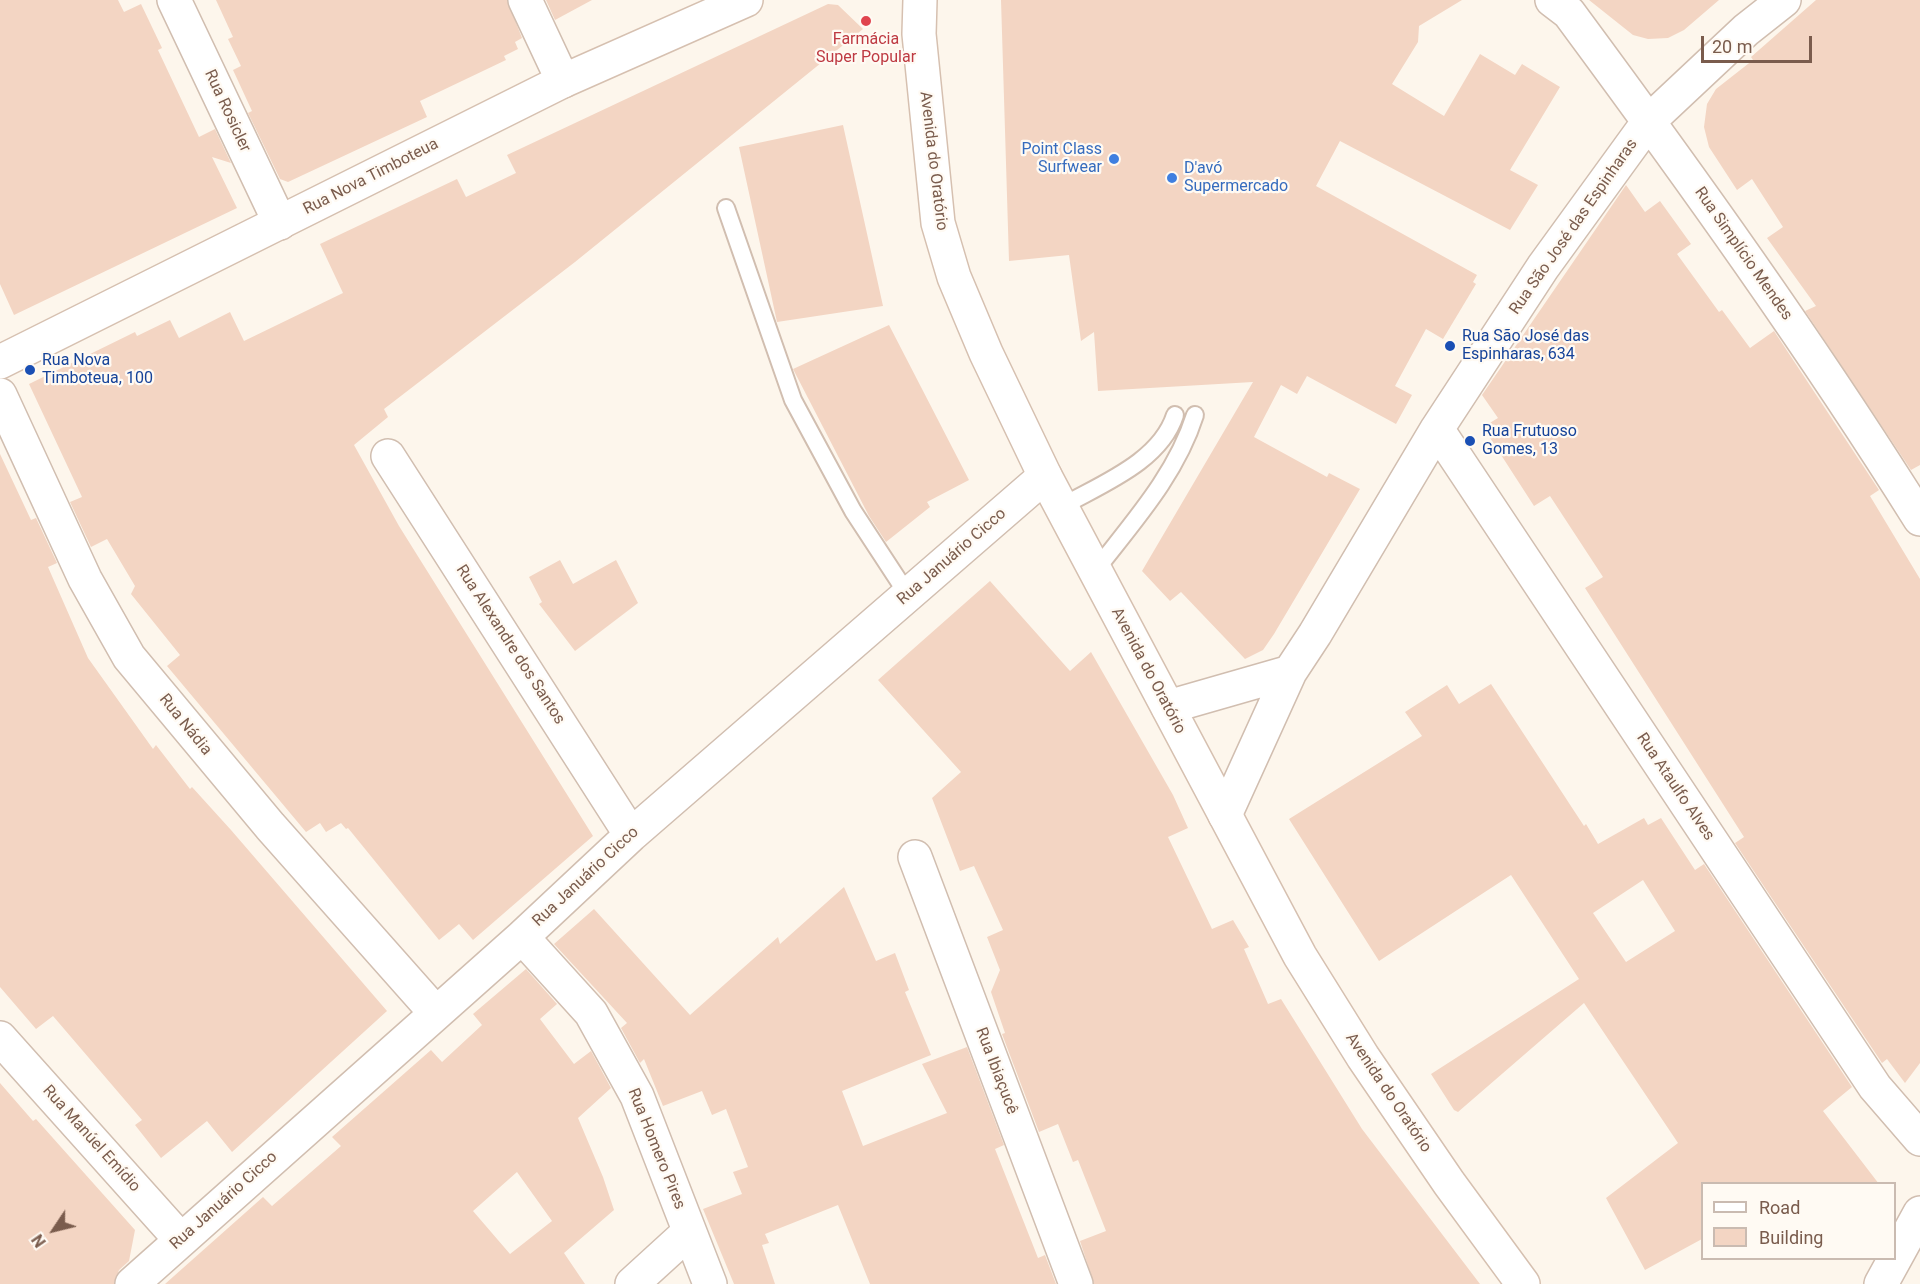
<!DOCTYPE html>
<html>
<head>
<meta charset="utf-8">
<style>
  body { margin:0 }
  #map { position:relative; width:1920px; height:1284px; overflow:hidden; background:#fdf6ec; font-family:Roboto,sans-serif }
  canvas { display:block }
  .legend { position:absolute; left:1701px; top:1182px; width:195px; height:78px; box-sizing:border-box; background:#fffaf3; border:2px solid #cabbb1; margin:0; padding:8px 10px; list-style:none; font-size:18px; color:#7a5c4d }
  .legend li { display:flex; align-items:center; gap:12px; height:30px }
  .legend b { width:30px; border:2px solid #cabbb1 }
  .north { position:absolute; left:24px; top:1200px; width:60px; height:60px; -webkit-text-stroke:4px #fffaf3; paint-order:stroke; rotate:235deg; font-size:16px; font-weight:700; line-height:24px; text-align:center; color:#7a5c4d }
  .north::after { content:''; display:block; margin:auto; width:21px; height:27px; background:#7a5c4d; clip-path:polygon(50% 0,100% 100%,50% 72%,0 100%) }
  .scale { position:absolute; left:1701px; top:36px; width:111px; height:27px; box-sizing:border-box; border:3px solid #7a5c4d; border-top:0; padding-left:8px; font-size:18px; line-height:21px; white-space:nowrap; color:#7a5c4d; -webkit-text-stroke:4px #fffaf3; paint-order:stroke }
</style>
</head>
<body>
<div id="map">
<canvas width="1920" height="1284"></canvas>
<ul class="legend">
<li><b style="height:8px;background:#fff"></b>Road</li>
<li><b style="height:16px;background:#f3d5c3"></b>Building</li>
</ul>
<div class="north">N</div>
<div class="scale">20 m</div>
</div>
<script>
const ctx = document.querySelector('canvas').getContext('2d');
ctx.lineJoin = 'round';
function fillPath(path, color) { ctx.fillStyle = color; ctx.fill(path, 'evenodd'); }
function strokePath(path, color, width, dash) { ctx.strokeStyle = color; ctx.lineWidth = width; ctx.lineCap = dash ? 'butt' : 'round'; ctx.setLineDash(dash || []); ctx.stroke(path); }
function drawText(font, color, halo, rows, align = 'center') {
  ctx.font = font + ' Roboto,sans-serif'; ctx.lineWidth = 4.5; ctx.setLineDash([]); ctx.textBaseline = 'middle'; ctx.strokeStyle = halo; ctx.fillStyle = color; for (const [text, x, y, turn = 0] of rows) {
    ctx.save(); ctx.translate(x, y); ctx.rotate((+turn || 0) * Math.PI / 180); ctx.textAlign = isNaN(turn) ? turn : align; if (halo) ctx.strokeText(text, 0, 0); ctx.fillText(text, 0, 0); ctx.restore();
  }
}
const building = new Path2D(`
  M0,0H118L124,12L141,4L162,48L158,50L199,137L215,129L231,163L212,157L237,208L14,315L0,284Z
  M216,0H507L522,38L515,42L518,49L504,56L506,60L420,101L427,117L288,182L280,179L248,113L252,111L233,70L241,66L228,39L233,37Z
  M546,0H592L555,20Z
  M1001,0H1462L1419,26L1418,42L1392,84L1444,116L1480,54L1515,75L1522,64L1560,87L1510,170L1538,185L1510,230L1340,141L1316,186L1477,275L1473,282L1476,284L1443,339L1426,329L1395,386L1412,395L1396,424L1307,376L1297,394L1281,385L1254,437L1327,477L1329,473L1360,489L1274,634L1263,650L1245,659L1181,592L1170,601L1142,571L1253,382L1098,391L1094,332L1081,341L1069,255L1009,261Z
  M1589,0H1719L1684,30L1668,38L1648,39L1633,35Z
  M1816,0H1920V465L1911,470L1805,311L1816,306L1767,238L1783,227L1752,179L1737,190L1709,147L1704,127L1707,104L1716,89L1753,60L1751,57Z
  M828,4L838,5L863,29L575,262L384,409L388,417L354,445L399,526L593,836L473,940L459,924L439,940L348,828L346,829L341,823L326,832L320,823L306,832L167,666L180,655L131,594L135,586L107,539L91,547L70,502L82,497L29,384L135,332L137,336L170,320L179,338L230,312L244,341L343,293L320,244L457,179L466,197L516,173L507,155Z
  M843,125L883,306L777,322L739,147Z
  M1626,185L1645,212L1660,201L1691,244L1677,254L1719,312L1722,310L1750,348L1774,331L1879,490L1870,496L1920,579V1063L1905,1083L1887,1059L1882,1063L1735,843L1744,837L1585,588L1603,577L1550,496L1534,506L1483,427L1498,418L1482,395Z
  M889,325L969,480L927,502L930,507L886,542L869,516L793,369Z
  M0,454L31,520L36,518L57,563L48,567L88,658L153,749L156,745L190,789L192,787L231,830L387,1011L232,1152L207,1121L161,1158L135,1125L142,1120L53,1016L36,1029L0,987Z
  M560,560L573,584L616,560L638,603L575,651L539,604L542,602L529,577Z
  M990,581L1070,671L1091,652L1173,795L1188,828L1168,837L1212,929L1233,920L1249,947L1244,949L1268,1004L1281,999L1362,1129L1480,1284H1094L1080,1241L1106,1231L1078,1160L1073,1162L1058,1124L1039,1132L1002,1034L1005,1033L991,992L1000,970L987,937L1003,930L974,866L960,871L932,798L961,772L878,680Z
  M1491,684L1584,826L1586,824L1598,844L1644,818L1648,825L1661,818L1695,870L1704,864L1852,1087L1823,1111L1879,1184H1702V1239L1645,1270L1606,1198L1678,1143L1584,1003L1458,1112L1454,1110L1431,1074L1579,979L1511,875L1379,961L1289,819L1422,736L1405,712L1447,685L1459,704ZM1643,880L1675,931L1626,962L1593,913Z
  M844,887L876,961L895,953L909,990L905,992L931,1055L842,1091L863,1146L947,1113L922,1064L967,1047L1004,1145L995,1149L997,1154L1038,1258L1045,1255L1056,1284H870L838,1205L765,1234L769,1243L762,1245L775,1284H734L703,1209L742,1194L733,1172L748,1167L726,1109L712,1115L702,1091L663,1106L644,1059L640,1063L621,1028L627,1023L554,944L594,909L690,1015L778,937L780,944Z
  M526,969L557,1004L540,1019L574,1064L591,1051L611,1088L578,1118L603,1177L614,1210L564,1253L585,1284H165L263,1197L272,1206L341,1146L332,1137L431,1050L442,1062L482,1025L473,1014ZM517,1172L552,1221L510,1254L473,1211Z
  M0,1083L33,1121L36,1119L135,1230L129,1261L119,1270L114,1284H0Z`);
const lane = new Path2D(`
  M726,208L793,400L853,511L908,595
  M1061,507C1101,484 1160,462 1175,415
  M1095,571C1133,522 1176,475 1195,415`);
const street = new Path2D(`
  M174,0L280,223
  M525,0L563,81
  M1552,0L1569,13C1691,178 1811,345 1920,519
  M0,395L85,579L129,657L270,826L435,1012
  M1437,429L1875,1087L1920,1139
  M388,456L631,835
  M1168,707L1290,672
  M1225,815L1290,672L1315,634L1437,429L1543,267L1649,121L1746,30L1784,0
  M915,857L1076,1284
  M522,937L591,1013L637,1096L710,1284
  M0,1038L181,1240
  M132,1284L522,937L631,835L1045,476
  M632,1284L689,1232
  M1881,1284L1920,1213`);
const secondary = new Path2D(`
  M920,0L919,34L938,223L954,277L986,353L1045,476L1300,956L1363,1057L1449,1183L1523,1284
  M0,362L563,81L746,0`);
const markers = [
  [866,21,6,"#e0444e"],
  [1114,159,6,"#3f7fe0"],
  [1172,178,6,"#3f7fe0"],
  [1450,346,6,"#1a4fb4"],
  [30,370,6,"#1a4fb4"],
  [1470,441,6,"#1a4fb4"]
];
const healthNames = [
  ["Farmácia",866,40],
  ["Super Popular",866,58]
];
const streetNames = [
  ["Rua Rosicler",227,111,65],
  ["Avenida do Oratório",933,161,83],
  ["Rua Nova Timboteua",371,177,-27],
  ["Rua São José das Espinharas",1574,227,-55],
  ["Rua Simplício Mendes",1743,254,55],
  ["Rua Januário Cicco",952,557,-41],
  ["Rua Alexandre dos Santos",510,645,57],
  ["Avenida do Oratório",1148,671,62],
  ["Rua Nádia",185,725,51],
  ["Rua Ataulfo Alves",1675,787,56],
  ["Rua Januário Cicco",586,877,-43],
  ["Rua Ibiaçucê",996,1071,69],
  ["Avenida do Oratório",1388,1093,56],
  ["Rua Manúel Emídio",91,1139,48],
  ["Rua Homero Pires",656,1149,68],
  ["Rua Januário Cicco",224,1201,-42]
];
const shopNames = [
  ["Point Class",1102,150],
  ["Surfwear",1102,168],
  ["D'avó",1184,169,"left"],
  ["Supermercado",1184,187,"left"]
];
const transitNames = [
  ["Rua São José das",1462,337],
  ["Espinharas, 634",1462,355],
  ["Rua Nova",42,361],
  ["Timboteua, 100",42,379],
  ["Rua Frutuoso",1482,432],
  ["Gomes, 13",1482,450]
];
fillPath(building, '#f3d5c3');
strokePath(lane, '#d1beb0', 20);
strokePath(street, '#d1beb0', 36);
strokePath(secondary, '#d6c0b0', 36);
strokePath(lane, '#fff', 16);
strokePath(street, '#fff', 33);
strokePath(secondary, '#fff', 33);
for (const [x, y, r, color] of markers) { const dot = new Path2D(); dot.arc(x, y, r, 0, 2 * Math.PI); ctx.fillStyle = color; ctx.fill(dot); strokePath(dot, '#fffaf3', 2); }
drawText('16px', '#be3a42', '#fffaf3', healthNames);
drawText('16px', '#7a5c4d', '#fffaf3', streetNames);
drawText('16px', '#366cbe', '#fffaf3', shopNames, 'right');
drawText('16px', '#164399', '#fffaf3', transitNames, 'left');
</script>
</body>
</html>
